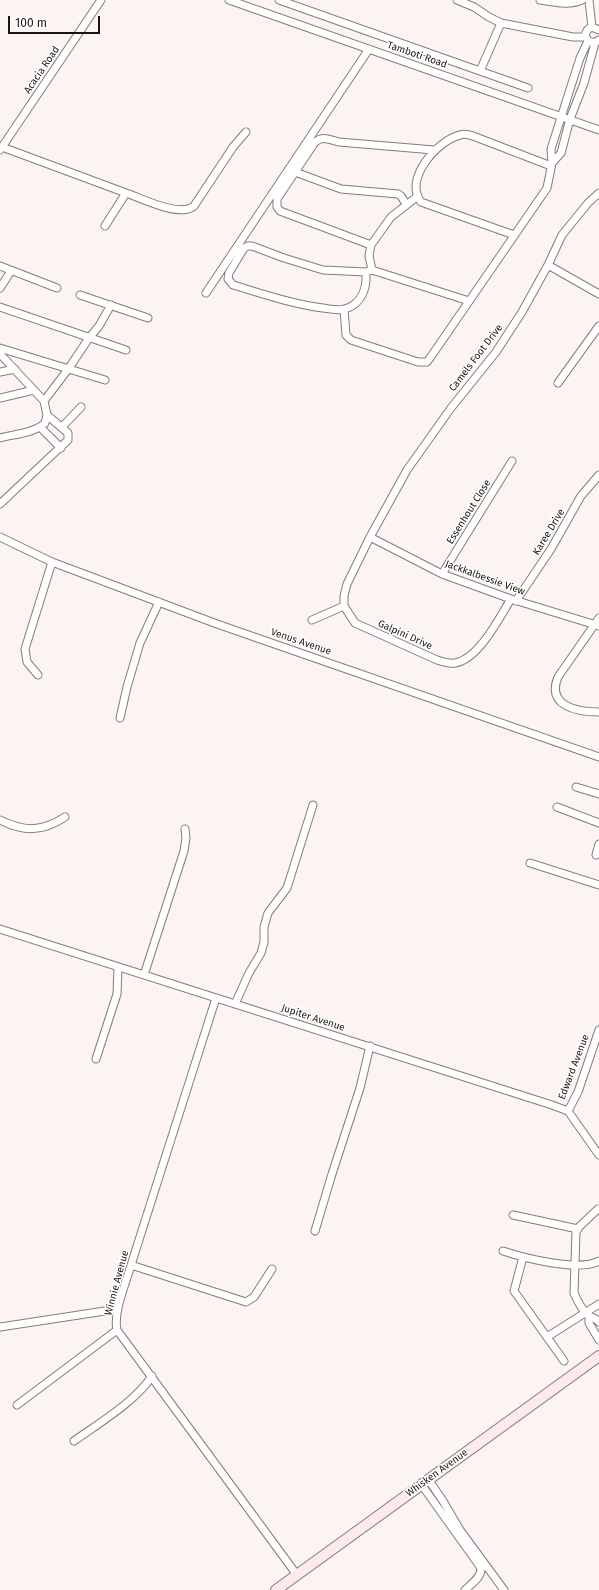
<!DOCTYPE html>
<html>
<head>
<meta charset="utf-8">
<style>
  body { margin:0 }
  #map { position:relative; width:599px; height:1590px; overflow:hidden; background:#fbf4f1; font-family:"Fira Sans",sans-serif }
  canvas { display:block }
  .scale { position:absolute; left:8px; top:16px; width:92px; height:18px; box-sizing:border-box; border:2px solid #181514; border-top:0; padding-left:5px; font-size:12px; line-height:14px; white-space:nowrap; color:#181514; -webkit-text-stroke:3px #fff; paint-order:stroke }
</style>
</head>
<body>
<div id="map">
<canvas width="599" height="1590"></canvas>
<div class="scale">100 m</div>
</div>
<script>
const ctx = document.querySelector('canvas').getContext('2d');
ctx.lineJoin = 'round';
function strokePath(path, color, width, dash) { ctx.strokeStyle = color; ctx.lineWidth = width; ctx.lineCap = dash ? 'butt' : 'round'; ctx.setLineDash(dash || []); ctx.stroke(path); }
function drawText(font, color, halo, rows, align = 'center') {
  ctx.font = font + ' "Fira Sans",sans-serif'; ctx.lineWidth = 3; ctx.setLineDash([]); ctx.textBaseline = 'middle'; ctx.strokeStyle = halo; ctx.fillStyle = color; for (const [text, x, y, turn = 0] of rows) {
    ctx.save(); ctx.translate(x, y); ctx.rotate((+turn || 0) * Math.PI / 180); ctx.textAlign = isNaN(turn) ? turn : align; if (halo) ctx.strokeText(text, 0, 0); ctx.fillText(text, 0, 0); ctx.restore();
  }
}
const street = new Path2D(`
  M229,0L599,130
  M279,0L528,88
  M457,0L474,7L489,17L501,23L573,37H585
  M540,0C555,2 568,6 582,0
  M589,0L592,27
  M599,30L592,27C579,32 588,48 599,40
  M480,71L501,23
  M2,147L126,193L105,226
  M0,150L101,0
  M552,163L561,153L570,119L584,83L595,43
  M295,172L341,189L398,194L401,196L406,204
  M126,193C141,198 180,218 194,206L233,147L246,132
  M418,196L391,217L371,245L369,256L372,270L469,301
  M514,235L421,202C403,179 438,140 460,135C465,133 469,135 473,136L551,166
  M371,245L280,211L277,207V199L315,142C323,135 330,140 339,142L434,150
  M548,265L599,294
  M0,266L57,288
  M366,272C367,288 362,304 345,309C337,311 330,309 323,308C292,304 263,294 233,285L228,279L229,273L244,248L248,246H252L284,258L323,270L366,272L372,270
  M0,288L11,271
  M206,293L369,49
  M80,295L148,318
  M0,307L126,350
  M344,309L346,335L351,340L418,362H427L430,358L547,188L552,163L551,149L580,58L588,41
  M0,348L105,380
  M0,354L44,401
  M0,372L15,369
  M558,383L599,326
  M0,398L34,390
  M40,427L61,448
  M62,427L81,407
  M0,438C14,434 35,433 45,423L47,415L44,401L69,368L89,338L99,326L111,305
  M0,504L68,440V433L47,415
  M0,537L52,562L217,624L599,757
  M370,537L442,574L511,599L599,626
  M442,574L512,461
  M511,599C499,618 479,659 455,663C449,664 443,662 437,660L355,623L344,606V596L347,584L370,537L407,470L451,408L496,352L522,312L548,265L562,235L588,203L599,193
  M516,601L551,549L581,496L599,475
  M599,618L558,677C546,706 577,712 599,712
  M312,620L344,606
  M38,675L27,662L25,649L52,562
  M120,718L127,687L140,643L159,602
  M576,787L599,794
  M557,807L599,823
  M0,820C24,832 42,832 65,817
  M596,855L599,844
  M530,863L599,885
  M0,929L552,1105L568,1111L599,1155
  M144,975L184,851L186,838L185,829
  M216,998L131,1265C126,1283 113,1312 117,1330L297,1575
  M235,1004L249,973L261,953L264,942V927L268,913L287,888L313,805
  M96,1059L117,994L118,967
  M568,1111L578,1092L599,1030
  M598,1209L579,1227L576,1232L574,1293C577,1300 582,1310 588,1315C592,1318 596,1318 599,1322
  M513,1215L578,1229
  M315,1231L332,1174L360,1088L370,1046
  M503,1251C524,1258 579,1272 599,1261
  M523,1257L514,1291L564,1361
  M131,1265L246,1302L254,1297L272,1269
  M589,1316V1323L599,1340
  M0,1327L118,1309
  M547,1337L599,1304
  M17,1405L117,1330
  M74,1441C99,1423 135,1402 152,1376
  M428,1479L443,1501L460,1530L504,1590
  M421,1484L481,1568C482,1577 471,1584 465,1590`);
const secondary = new Path2D(`
  M276,1590L599,1356`);
const streetNames = [
  ["Tamboti Road",417,55,19],
  ["Acacia Road",42,70,-56],
  ["Camels Foot Drive",476,358,-53],
  ["Essenhout Close",469,512,-58],
  ["Karee Drive",549,532,-59],
  ["Jackkalbessie View",485,578,20],
  ["Galpini Drive",405,635,24],
  ["Venus Avenue",301,642,19],
  ["Jupiter Avenue",313,1018,18],
  ["Edward Avenue",574,1067,-69],
  ["Winnie Avenue",117,1283,-75],
  ["Whisken Avenue",437,1473,-36]
];
strokePath(street, '#837c7a', 9);
strokePath(secondary, '#837c7a', 12);
strokePath(street, '#fff', 7);
strokePath(secondary, '#fee9ed', 10);
drawText('10px', '#181514', '#fff', streetNames);
</script>
</body>
</html>
